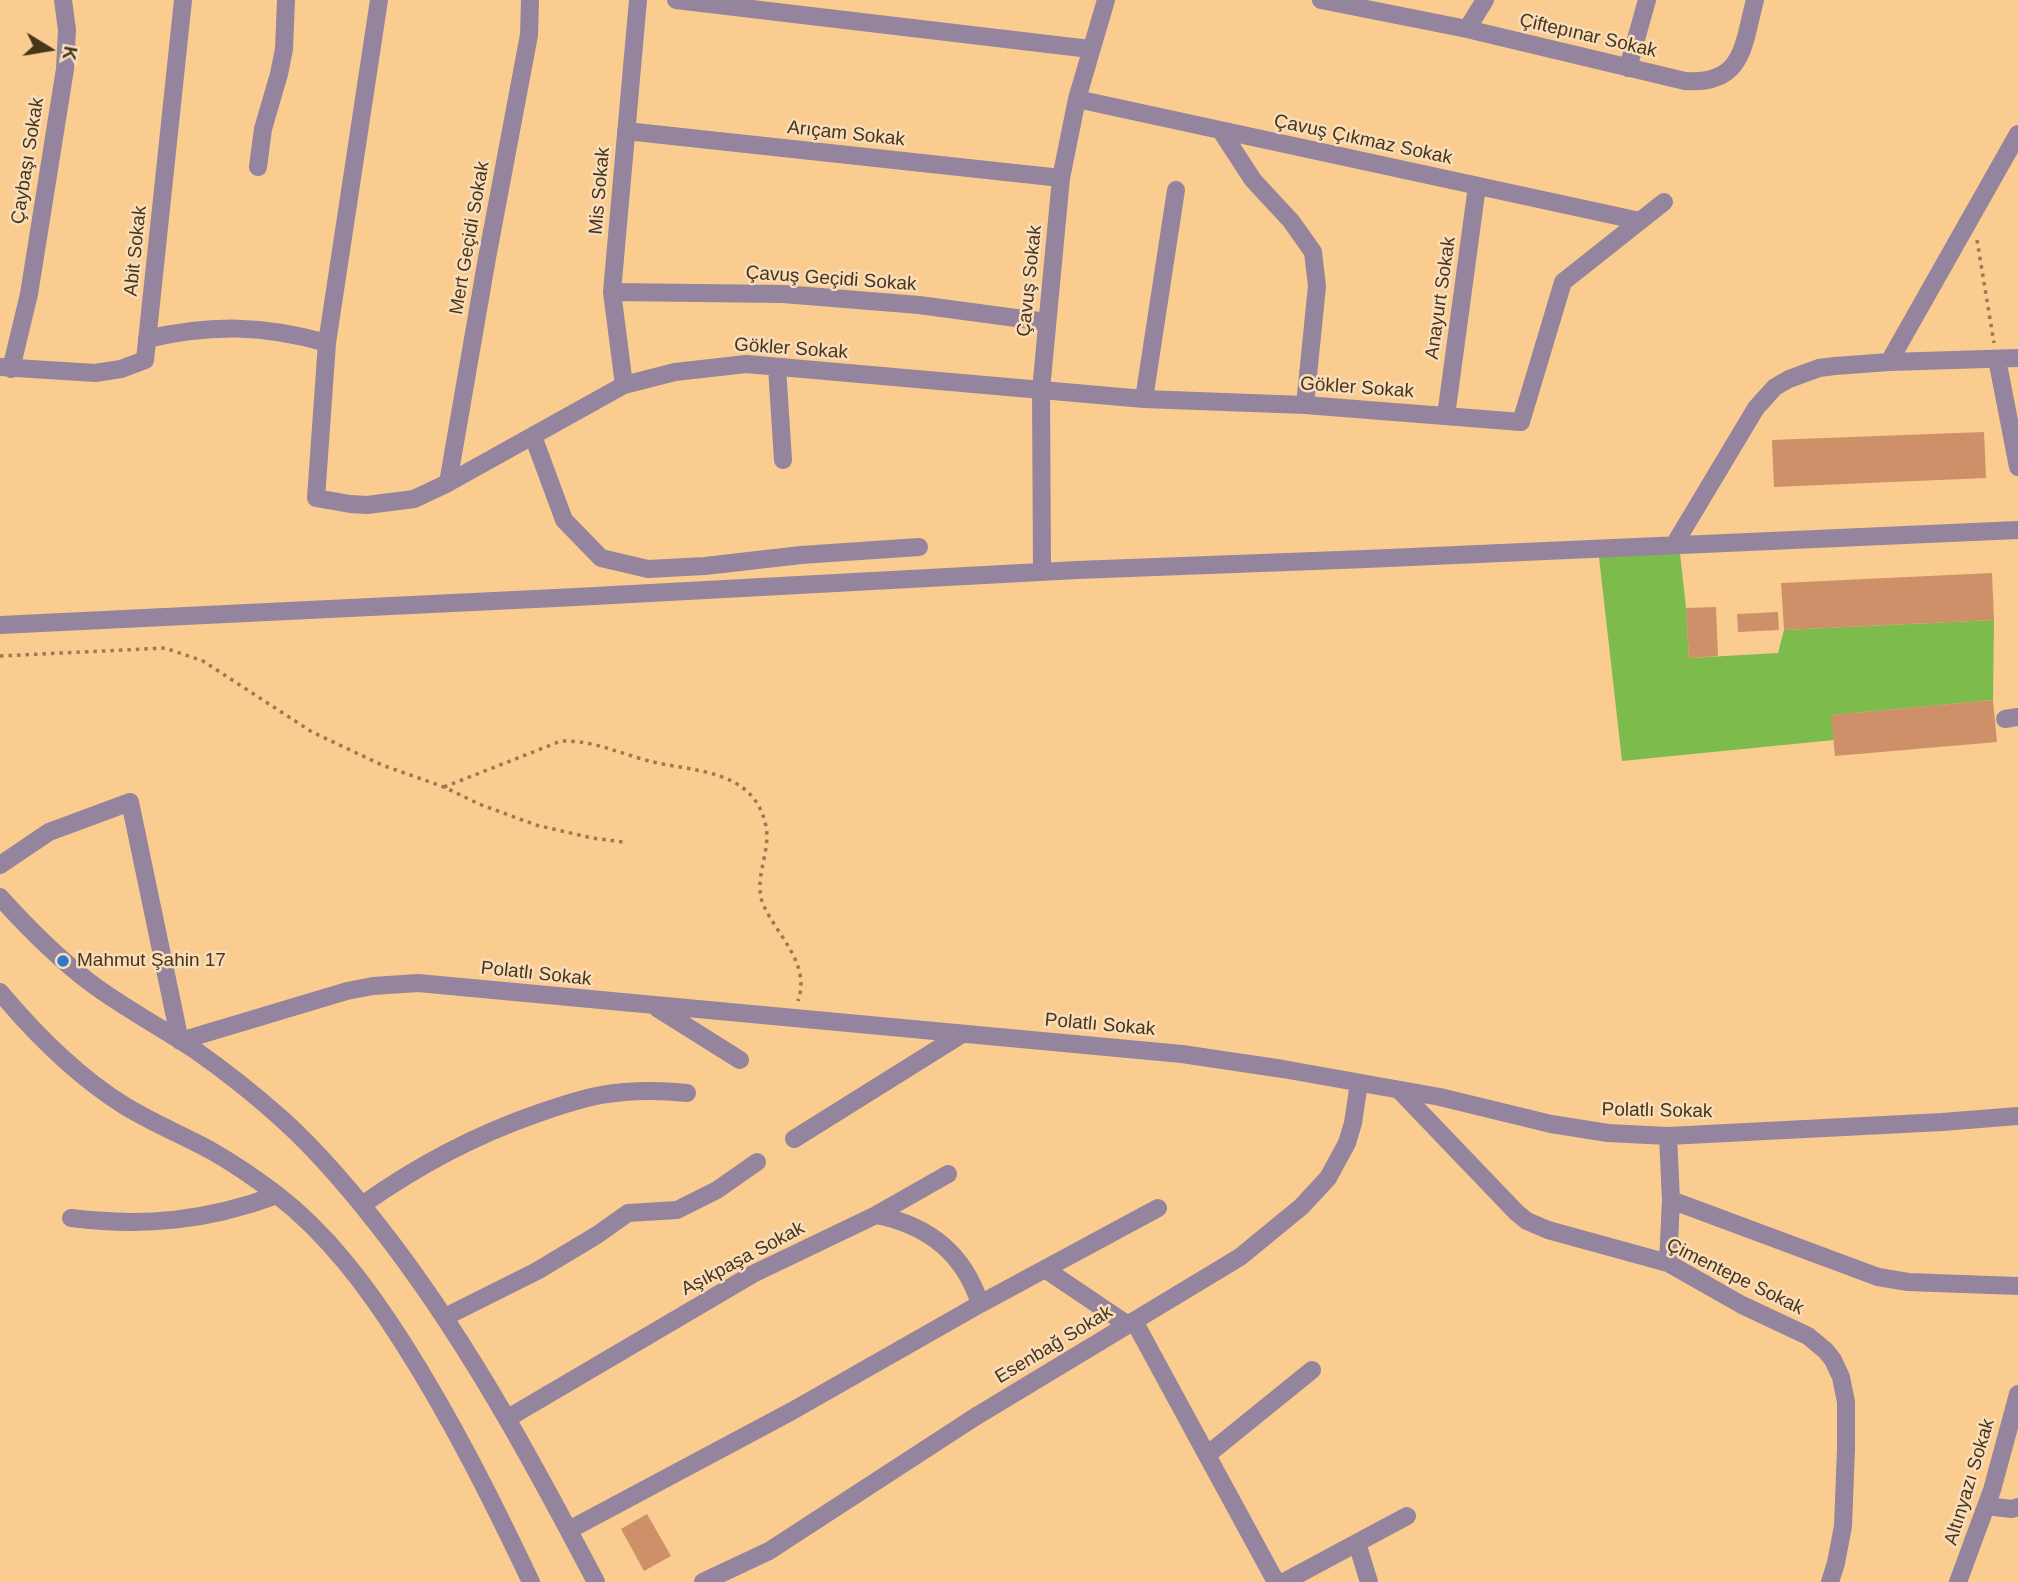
<!DOCTYPE html>
<html>
<head>
<meta charset="utf-8">
<style>
  body { margin:0 }
  #map { position:relative; width:2018px; height:1582px; overflow:hidden; background:#facc90; font-family:Arial,sans-serif }
  canvas { display:block }
  .north { position:absolute; left:14px; top:14px; width:70px; height:70px; -webkit-text-stroke:5px #f9ddba; paint-order:stroke; rotate:101deg; font-size:19px; font-weight:700; line-height:28px; text-align:center; color:#47351c }
  .north::after { content:''; display:block; margin:auto; width:24px; height:32px; background:#47351c; clip-path:polygon(50% 0,100% 100%,50% 72%,0 100%) }
</style>
</head>
<body>
<div id="map">
<canvas width="2018" height="1582"></canvas>
<div class="north">K</div>
</div>
<script>
const ctx = document.querySelector('canvas').getContext('2d');
ctx.lineJoin = 'round';
function fillPath(path, color) { ctx.fillStyle = color; ctx.fill(path, 'evenodd'); }
function strokePath(path, color, width, dash) { ctx.strokeStyle = color; ctx.lineWidth = width; ctx.lineCap = dash ? 'butt' : 'round'; ctx.setLineDash(dash || []); ctx.stroke(path); }
function drawText(font, color, halo, rows, align = 'center') {
  ctx.font = font + ' Arial,sans-serif'; ctx.lineWidth = 5; ctx.setLineDash([]); ctx.textBaseline = 'middle'; ctx.strokeStyle = halo; ctx.fillStyle = color; for (const [text, x, y, turn = 0] of rows) {
    ctx.save(); ctx.translate(x, y); ctx.rotate((+turn || 0) * Math.PI / 180); ctx.textAlign = isNaN(turn) ? turn : align; if (halo) ctx.strokeText(text, 0, 0); ctx.fillText(text, 0, 0); ctx.restore();
  }
}
const green = new Path2D(`
  M1679,544L1686,608L1689,658L1778,653L1784,630L1994,620L1993,700L1832,715L1834,740L1622,761L1598,548Z`);
const building = new Path2D(`
  M1984,432L1986,478L1774,487L1772,440Z
  M1992,573L1994,620L1784,630L1781,583Z
  M1716,607L1718,656L1689,658L1686,608Z
  M1778,612L1779,630L1738,632L1737,614Z
  M1993,700L1997,742L1835,756L1831,715Z
  M647,1514L671,1556L644,1571L621,1529Z`);
const path = new Path2D(`
  M1977,240L1994,343
  M0,656L165,648L203,661L312,732L382,765L444,787L479,804L536,825L592,838L623,842
  M444,787L561,741C592,740 619,753 649,761C692,772 754,768 766,826C771,852 753,879 763,904C777,936 811,963 798,1001`);
const minor = new Path2D(`
  M379,0L327,343L316,498L350,504L367,505L414,499L448,483L624,385L675,372L746,364L1144,399L1305,405L1521,422L1563,282L1664,202
  M676,0L1090,49
  M1321,0L1467,29L1685,81C1744,85 1743,45 1755,0
  M1467,29L1485,0
  M1628,68L1647,0
  M1077,99L1640,221
  M626,131L1061,178
  M1221,131L1253,180L1291,221L1313,252L1317,286L1305,405
  M258,167L263,129L279,74L284,49L286,0
  M612,292L783,294L919,305L1046,322
  M147,339C211,324 264,325 327,343
  M1997,359L2018,467
  M1889,362L2018,134
  M0,367L95,373L121,369L145,360L183,0
  M777,367L783,460
  M11,369L29,294L65,69L67,30L63,0
  M624,385L612,292L638,0
  M1144,399L1176,190
  M1446,416L1477,186
  M533,436L564,520L601,558L648,569L705,566L801,555L919,547
  M448,483L487,258L529,35L530,0
  M1674,545L1756,408L1775,387L1789,379L1819,368L1835,366L1889,362L2018,358
  M1042,572L1041,390L1061,178L1077,99L1106,0
  M0,625L576,597L1077,570L1366,559L2018,530
  M2005,719L2018,717
  M0,865L49,832L130,802L180,1041L347,991L373,986L418,983L1182,1054L1283,1069L1440,1097L1551,1124L1608,1133L1668,1136L1942,1122L2018,1116
  M0,897C27,927 56,956 88,981C122,1007 159,1026 195,1050C225,1071 254,1094 282,1119C324,1157 360,1201 394,1246C473,1351 535,1466 596,1582
  M0,992C36,1035 77,1076 125,1106C153,1123 182,1135 210,1150C233,1163 255,1178 276,1194C328,1234 368,1288 403,1343C452,1420 492,1500 531,1582
  M657,1008L740,1060
  M1400,1091L1517,1213L1527,1221L1548,1230L1668,1263L1742,1305L1808,1336L1826,1351L1833,1360L1841,1377L1846,1402V1449L1843,1526L1836,1563L1830,1582
  M794,1139L962,1034
  M1671,1200L1878,1277L1908,1282L2018,1286
  M362,1205C417,1166 475,1135 539,1113C559,1106 580,1099 601,1095C630,1090 658,1090 687,1093
  M876,1215L948,1174
  M71,1218C144,1227 207,1221 277,1195
  M1668,1263L1671,1200L1668,1136
  M1045,1269L1128,1325
  M445,1317L537,1271L597,1235L628,1213L677,1210L717,1190L757,1162
  M1134,1321L1276,1582
  M508,1418L753,1274L876,1215C928,1225 964,1253 980,1304
  M1207,1455L1312,1370
  M1986,1506L2012,1509L2018,1507
  M569,1530L792,1411L980,1304L1158,1208
  M1357,1543L1369,1582
  M703,1582L769,1551L975,1417L1240,1257L1301,1207L1328,1178L1347,1143L1353,1123L1359,1083
  M1284,1582L1407,1516
  M1958,1582L1992,1490L2018,1394`);
const markers = [
  [63,961,7,"#2f79c9"]
];
const streetNames = [
  ["Çiftepınar Sokak",1588,36,13],
  ["Arıçam Sokak",846,134,6],
  ["Çavuş Çıkmaz Sokak",1363,140,12],
  ["Çaybaşı Sokak",28,161,-81],
  ["Mis Sokak",600,191,-85],
  ["Mert Geçidi Sokak",470,238,-80],
  ["Abit Sokak",136,251,-84],
  ["Çavuş Geçidi Sokak",831,279,4],
  ["Çavuş Sokak",1030,281,-84],
  ["Anayurt Sokak",1441,298,-82],
  ["Gökler Sokak",791,349,4],
  ["Gökler Sokak",1357,388,4],
  ["Polatlı Sokak",536,974,6],
  ["Polatlı Sokak",1100,1025,5],
  ["Polatlı Sokak",1657,1111,1],
  ["Aşıkpaşa Sokak",743,1259,-28],
  ["Çimentepe Sokak",1735,1277,26],
  ["Esenbağ Sokak",1054,1345,-31],
  ["Altınyazı Sokak",1970,1482,-73]
];
const poiNames = [
  ["Mahmut Şahin 17",77,961]
];
fillPath(green, '#7ebb4d');
fillPath(building, '#ce9068');
strokePath(path, '#997a51', 3.5, [3.5, 5]);
strokePath(minor, '#94849d', 18);
for (const [x, y, r, color] of markers) { const dot = new Path2D(); dot.arc(x, y, r, 0, 2 * Math.PI); ctx.fillStyle = color; ctx.fill(dot); strokePath(dot, '#f9ddba', 2.5); }
drawText('19px', '#47351c', '#f9ddba', streetNames);
drawText('19px', '#47351c', '#f9ddba', poiNames, 'left');
</script>
</body>
</html>
